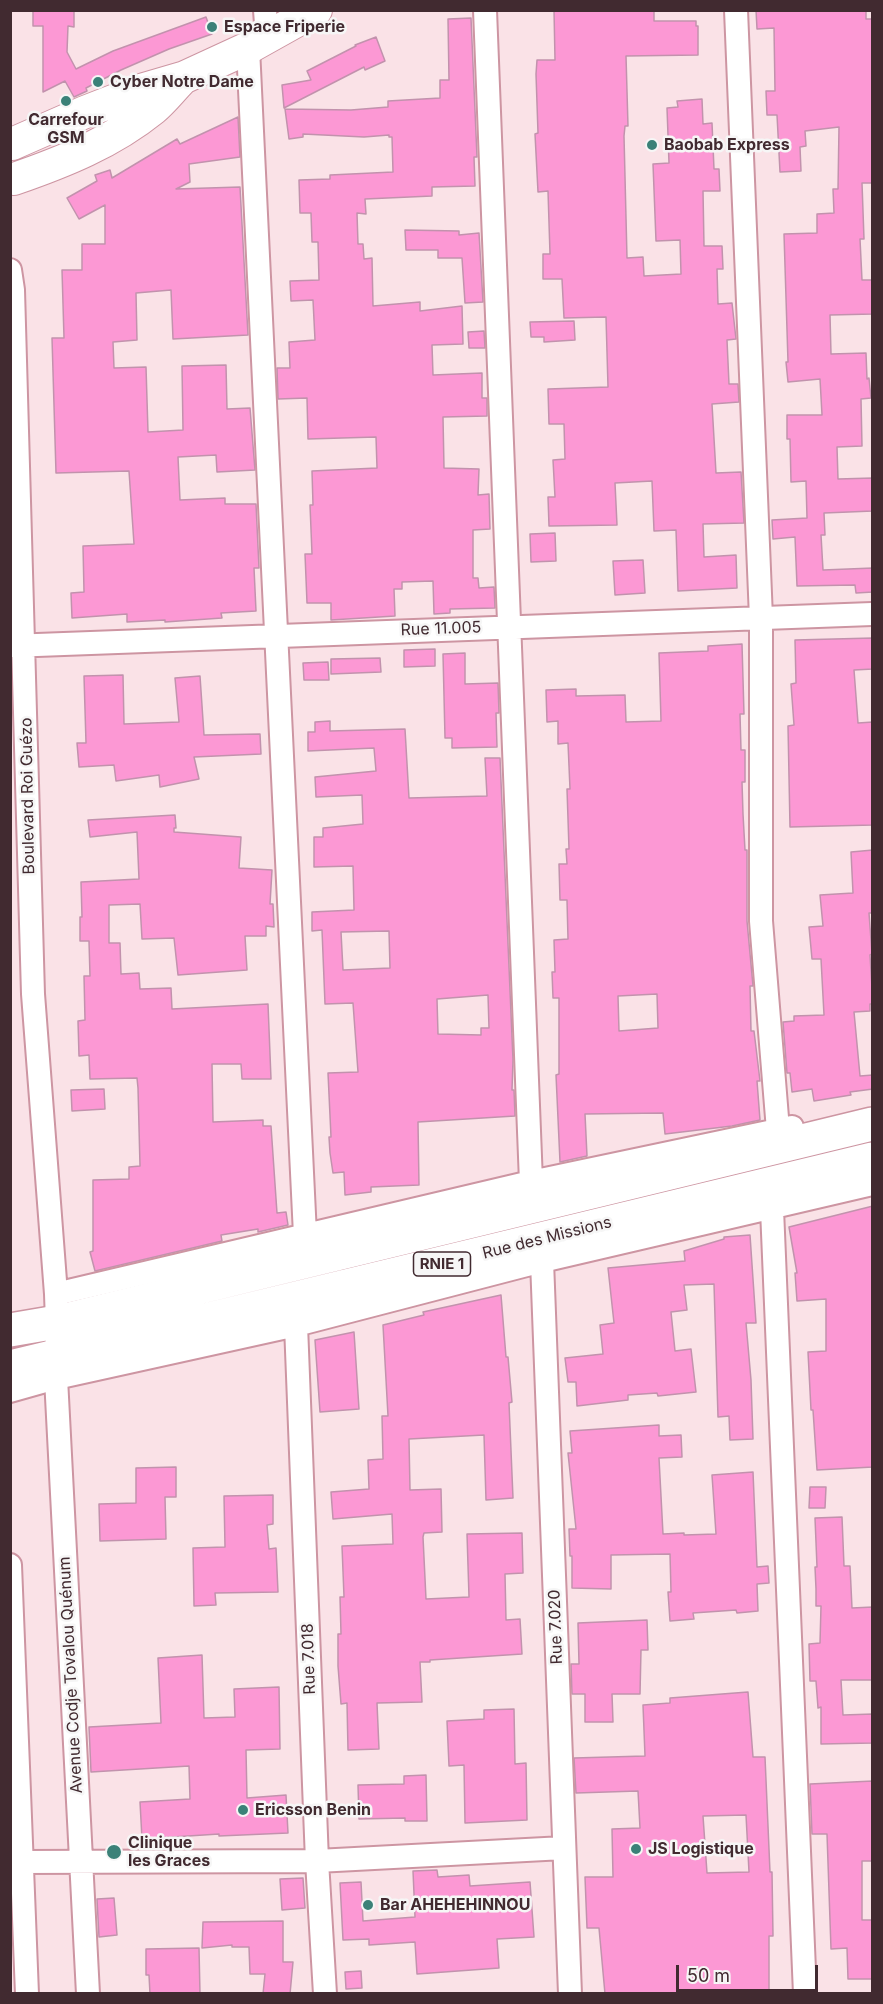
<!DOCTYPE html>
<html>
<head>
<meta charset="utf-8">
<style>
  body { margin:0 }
  #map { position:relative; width:883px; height:2004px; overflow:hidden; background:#fae2e7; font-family:Inter,sans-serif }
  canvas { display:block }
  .frame { position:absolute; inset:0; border:12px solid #412a30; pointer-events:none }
  .scale { position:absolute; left:676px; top:1965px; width:142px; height:27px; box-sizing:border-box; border:3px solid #412a30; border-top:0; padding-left:8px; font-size:18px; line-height:21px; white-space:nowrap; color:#412a30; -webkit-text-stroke:4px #f6f6f6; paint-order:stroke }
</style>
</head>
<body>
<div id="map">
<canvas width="883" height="2004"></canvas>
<div class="frame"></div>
<div class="scale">50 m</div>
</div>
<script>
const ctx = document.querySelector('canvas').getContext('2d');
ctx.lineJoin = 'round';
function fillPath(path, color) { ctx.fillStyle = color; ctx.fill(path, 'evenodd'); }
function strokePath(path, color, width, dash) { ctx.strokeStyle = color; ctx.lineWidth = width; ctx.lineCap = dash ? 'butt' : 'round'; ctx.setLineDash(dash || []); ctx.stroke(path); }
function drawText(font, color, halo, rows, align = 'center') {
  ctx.font = font + ' Inter,sans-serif'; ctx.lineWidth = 5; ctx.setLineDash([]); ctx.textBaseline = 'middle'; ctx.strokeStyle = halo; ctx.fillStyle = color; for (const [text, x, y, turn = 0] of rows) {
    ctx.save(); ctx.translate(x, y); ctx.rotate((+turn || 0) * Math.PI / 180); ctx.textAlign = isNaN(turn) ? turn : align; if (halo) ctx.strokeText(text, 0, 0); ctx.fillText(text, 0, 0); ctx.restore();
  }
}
const building = new Path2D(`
  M33,10H74V27L68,26L67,52L76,69L113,51L206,17L212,34L169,49L121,70L86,88L87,91L74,97L65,81L43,92V26H33Z
  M554,10H654V21H696V26H698V55L626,56L628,126H625L624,136L627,258L643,257L644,276L681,274L680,240L656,241L653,164L669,163L667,108L678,107L677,101L702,99L703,124L712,123L714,169H719L720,191H703L704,246H722L723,269H717L718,304L732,303L736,339L727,340L729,384H738L739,402L712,404L716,473L741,472L744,523L703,524L704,557L736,555L737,588L678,591L676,530L654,531L652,481L615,483L617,525L549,526L548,497H555L553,460L565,459L564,424H549L548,389L608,387L606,317L564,318L562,279H543V254H550L548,191L538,192L535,134L538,133L536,74L537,60H555Z
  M756,10H866V19H873V183H862L864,239H860L862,280H873V314L830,315L831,354L866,353L867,379L869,378L871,398L861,399L862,446L837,447L838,479L873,478V511L824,513L825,535H821L823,570L873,568V592L856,593L855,585L797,586L795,537L773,539L772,520L807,518L806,481L791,482L790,439H787V415H822L820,379L788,382L786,362H788L784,234L817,233V214L834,213L833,189H838L839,127L805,131L806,146L800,147L801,171L780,172L777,115H767L766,91H775L774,28L757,29Z
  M471,18L477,157H474L475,186L432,187V196L365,199L366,214L357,213L358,244H363L364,259L372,258L373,306L420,302V311L462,306L463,344L432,345L433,375L482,373V398H487V416L443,417L444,468L479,469L478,495L489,494L490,529L473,530V578H478L479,588L494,587L495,608L450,609V613L434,614L433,581L402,582V589H394L395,616L331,620V603H307L305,554H312L310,505H313L312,471L377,468L376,437L308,439L307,398L278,399L277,368H290L289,342L315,340L313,300L291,301L290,281L319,280L318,242H312L311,213H300L299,180L330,179V175L393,172L392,137H389V135L364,137L303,134V137L289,139L285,109L351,110L388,107V101L440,98V80H449L448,19Z
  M376,37L385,61L365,70L364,67L284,108L282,85L311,80L307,71L356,46L355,45Z
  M238,117L240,157L189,164L190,182L176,189L240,187L248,335L173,339L171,290L136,293L137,340L113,342L114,368L146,367L148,432L183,430L182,366L226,365L227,409L250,408L255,470L217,472L216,455L178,457L180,500L225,498V504H256L259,568H254L256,611L221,613L222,618L165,622V620L127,622V614L72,618L71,593L84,592L83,546L134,544L129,471L56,473L52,338H64L62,270H82V244H105V205L79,219L67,198L97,181L95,175L110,170L112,178L177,139L180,144Z
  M405,230L459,231V235L479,233L483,302L465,303L462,258H438V250H406Z
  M574,321L575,340L544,342V337H531L530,322Z
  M484,331L485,348H469L468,332Z
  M555,533L556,561L531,562L530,534Z
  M643,560L645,593L615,595L613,561Z
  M873,638V669L854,670L858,723L873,722V825L790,827L788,726L794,725L791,684L796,683L795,640Z
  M742,644L744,714H740L741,750H745V782H742L743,814L745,850H747V921L753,986H750L751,1031H754L760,1081H757L760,1120L732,1126L665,1134L663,1113L585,1114L587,1156L560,1162L556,1075L559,1074V998H553L552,972H555L554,940L568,939L567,900H560L559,864H567L566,849H569L567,789H570L568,743L558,744V721L547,722L546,690L576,689V696L625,695L626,722L661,721L659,653L708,651V646ZM657,994L658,1028L619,1031L618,996Z
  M435,649V666L404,667V650Z
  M465,653V684L498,683L499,713H496L497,747L452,748V738H445L443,654Z
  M380,658L381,672L331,674V659Z
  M328,662L329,680H304L303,663Z
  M123,675L124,724L179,722L175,678L200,676L204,735L260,734L261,754L194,757L199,779L160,787L159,775L116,781L114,765L79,767L77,743H86L84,676Z
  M330,721V731L405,729L409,798L487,796L485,758H500L513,1060L512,1090H514L515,1116L418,1122L419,1185L371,1187V1192L345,1195L344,1172L333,1173L330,1153L329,1137H331L328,1073L358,1072L353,1003L325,1004L322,930L312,931V912L354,910L353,866L314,867V837H323V828L363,824L362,795L316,797L315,777L376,771L374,748L308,751V732H315V722ZM389,931L390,968L343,970L341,932ZM488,995L489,1028H481V1035L438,1034L437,999Z
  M175,815L176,828H174V832L241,837L239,868L272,870L270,904H273L274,927L266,926V936H245L247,970L178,975L174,938L142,939L140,904L109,905V943H120L121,974L139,973L140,989L171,988L172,1009L268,1004L271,1079H242L241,1064H212L213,1122L263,1120V1126H271L277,1213L286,1212L288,1225L258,1232V1229L221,1235L222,1241L95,1271L90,1252L93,1251V1180L129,1179V1167L140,1166L138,1088L137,1078L90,1079L89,1055L79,1056L78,1021L85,1020L84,976H90L89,941H80V917H82L81,882L139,879L137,832L90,837L88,820Z
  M873,850V913H869L872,954L870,955L873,1004H870V1011L854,1012L860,1076L873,1075V1089L850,1092L851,1095L814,1101L812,1089L792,1092L790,1073H787L783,1022L794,1021V1016L824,1015L821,959H812L809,927L823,926L820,895L853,893L851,852Z
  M104,1089L105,1109L72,1111L71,1090Z
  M873,1206V1467L817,1470L813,1410H811L808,1352L826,1351V1299L797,1301L795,1273H797L789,1227Z
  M750,1235L756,1323H746L751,1380L753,1439L730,1440L729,1416L718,1417L714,1284L684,1285L687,1310L671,1312L675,1351L691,1349L696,1392L658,1396L657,1393L628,1395V1400L577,1406L576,1382H568L565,1358L603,1354L600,1325L614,1323L608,1268L685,1261L684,1251L724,1239V1237Z
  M501,1295L506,1357H508L512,1402L509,1403L513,1498L486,1500L484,1435L409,1439L410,1490L441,1489L442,1532L424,1533L423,1537L426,1599L469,1597L467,1534L522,1533L523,1573L505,1574L506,1620L520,1619L522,1654L430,1660V1662H420L422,1702L377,1703L379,1749L348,1750L347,1703L341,1704L338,1666V1634H341L340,1597H344L342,1546L393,1544L392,1514L333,1519L331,1492L369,1489L368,1460L383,1459L382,1416H388L383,1325L424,1315L423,1312Z
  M354,1332L359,1409L320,1412L315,1340Z
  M659,1425V1436L681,1435L682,1457L659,1458L663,1534L684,1533V1535L716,1534L712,1475L753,1472L757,1567L768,1566L769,1583L757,1584L758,1611L737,1613L736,1610L693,1613L694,1619L670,1621L668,1592H671L670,1554L611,1555V1589L572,1588V1556H570L569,1529H576L568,1453H572L570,1431Z
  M176,1467V1497H165L166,1539L100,1541L99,1504L136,1503V1468Z
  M810,1487H826L825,1508H809Z
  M273,1495V1524L267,1525L269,1549L276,1548L278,1592L215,1593L216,1605L194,1606L193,1548L225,1547L224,1496Z
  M842,1517L844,1566H850L852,1608L873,1607V1680H841L843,1715L873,1714V1743L821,1744V1707L818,1708L816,1681H810L809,1644L820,1643L821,1606H816V1589L815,1567H817L815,1518Z
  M647,1620L648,1650H641L640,1694H612L613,1722H585V1694H572L571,1664H579L578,1623Z
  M202,1655L204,1718L235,1717L234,1689L279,1687L280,1749L246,1750L247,1798L286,1795L288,1833L219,1836V1834L142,1839L140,1802L190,1799L189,1766L91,1772L89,1727L161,1723L158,1658Z
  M748,1692L753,1757H765L770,1872H772L773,1936H769V1994H605L599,1928H587L585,1877H613L612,1829L640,1828L638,1791L576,1793L574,1758L645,1756L643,1705L670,1703V1698ZM746,1815L749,1872L707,1873L703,1816Z
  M514,1709L515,1764L526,1763L527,1820L465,1823L464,1765L449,1766L447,1721L484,1719V1710Z
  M426,1775L427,1821H405V1818L359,1819L358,1785L404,1784V1776Z
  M873,1781V1861H862V1920H873V1979H848L847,1948L831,1949L827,1834H812L810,1784Z
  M437,1870L438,1877L469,1875L470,1886L530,1882L534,1937L497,1939L499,1968L417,1974L415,1942L369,1945V1939L343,1940L340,1883L361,1882L363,1921L415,1917L413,1871Z
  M303,1878L305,1908L282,1910L280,1879Z
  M114,1898L117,1935L99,1937L97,1899Z
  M283,1921V1962H293L290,1994H263L265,1974H250L249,1947H232V1945L202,1948L203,1922Z
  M199,1948L200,1994H150L149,1975H146V1949Z
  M361,1971L362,1988L346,1989L345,1972Z`);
const street = new Path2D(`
  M265,10L267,38
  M485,10L531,1182
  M736,10L761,618V921L778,1130
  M248,48L305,1235
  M10,270L13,290L33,994L56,1294L57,1322L56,1378L88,1994
  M10,646L872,614
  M772,1209L805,1994
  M542,1261L570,1994
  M56,1294L531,1182L792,1127
  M296,1325L317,1861L325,1994
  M10,1391L56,1378L296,1325L542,1261L872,1184
  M10,1565L27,1994
  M21,1862L317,1861L564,1848`);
const secondary = new Path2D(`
  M12,144L85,112L144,89L185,77L248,48L316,10
  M14,179C63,162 111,143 153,109C163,101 172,89 182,79`);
const highway = new Path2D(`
  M10,1330L57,1322L872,1124
  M10,1367L872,1159`);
const markers = [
  [212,27,6,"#3b8178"],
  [98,82,6,"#3b8178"],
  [66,101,6,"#3b8178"],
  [652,145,6,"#3b8178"],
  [243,1810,6,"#3b8178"],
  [636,1849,6,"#3b8178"],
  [114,1852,8,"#3b8178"],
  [368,1905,6,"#3b8178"]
];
const shields = [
  [442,1264,57]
];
const shieldNames = [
  ["RNIE 1",442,1264]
];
const poiNames = [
  ["Espace Friperie",224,27],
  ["Cyber Notre Dame",110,82],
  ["Carrefour",66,120,"center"],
  ["GSM",66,138,"center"],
  ["Baobab Express",664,145],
  ["Ericsson Benin",255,1810],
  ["Clinique",128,1843],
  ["les Graces",128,1861],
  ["JS Logistique",648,1849],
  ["Bar AHEHEHINNOU",380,1905]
];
const streetNames = [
  ["Rue 11.005",441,629,-2],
  ["Boulevard Roi Guézo",28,796,-91],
  ["Rue des Missions",547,1238,-14],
  ["Rue 7.020",556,1627,-92],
  ["Rue 7.018",309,1659,-92],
  ["Avenue Codje Tovalou Quénum",71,1675,-93]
];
fillPath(building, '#fc98d4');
strokePath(building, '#c292ad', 1.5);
strokePath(street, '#cd95a2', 26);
strokePath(secondary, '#cd95a2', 34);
strokePath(highway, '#cd95a2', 36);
strokePath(street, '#fff', 22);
strokePath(secondary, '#fff', 32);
strokePath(highway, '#fff', 33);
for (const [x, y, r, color] of markers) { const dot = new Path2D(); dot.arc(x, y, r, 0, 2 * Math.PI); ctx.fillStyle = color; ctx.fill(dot); strokePath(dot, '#f6f6f6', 2); }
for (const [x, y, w] of shields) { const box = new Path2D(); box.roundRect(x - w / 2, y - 12, w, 24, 4.5); ctx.fillStyle = '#f6f6f6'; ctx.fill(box); strokePath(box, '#412a30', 1.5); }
drawText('bold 15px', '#412a30', null, shieldNames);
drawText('bold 16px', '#412a30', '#f6f6f6', poiNames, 'left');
drawText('16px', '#412a30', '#f6f6f6', streetNames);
</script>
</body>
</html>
